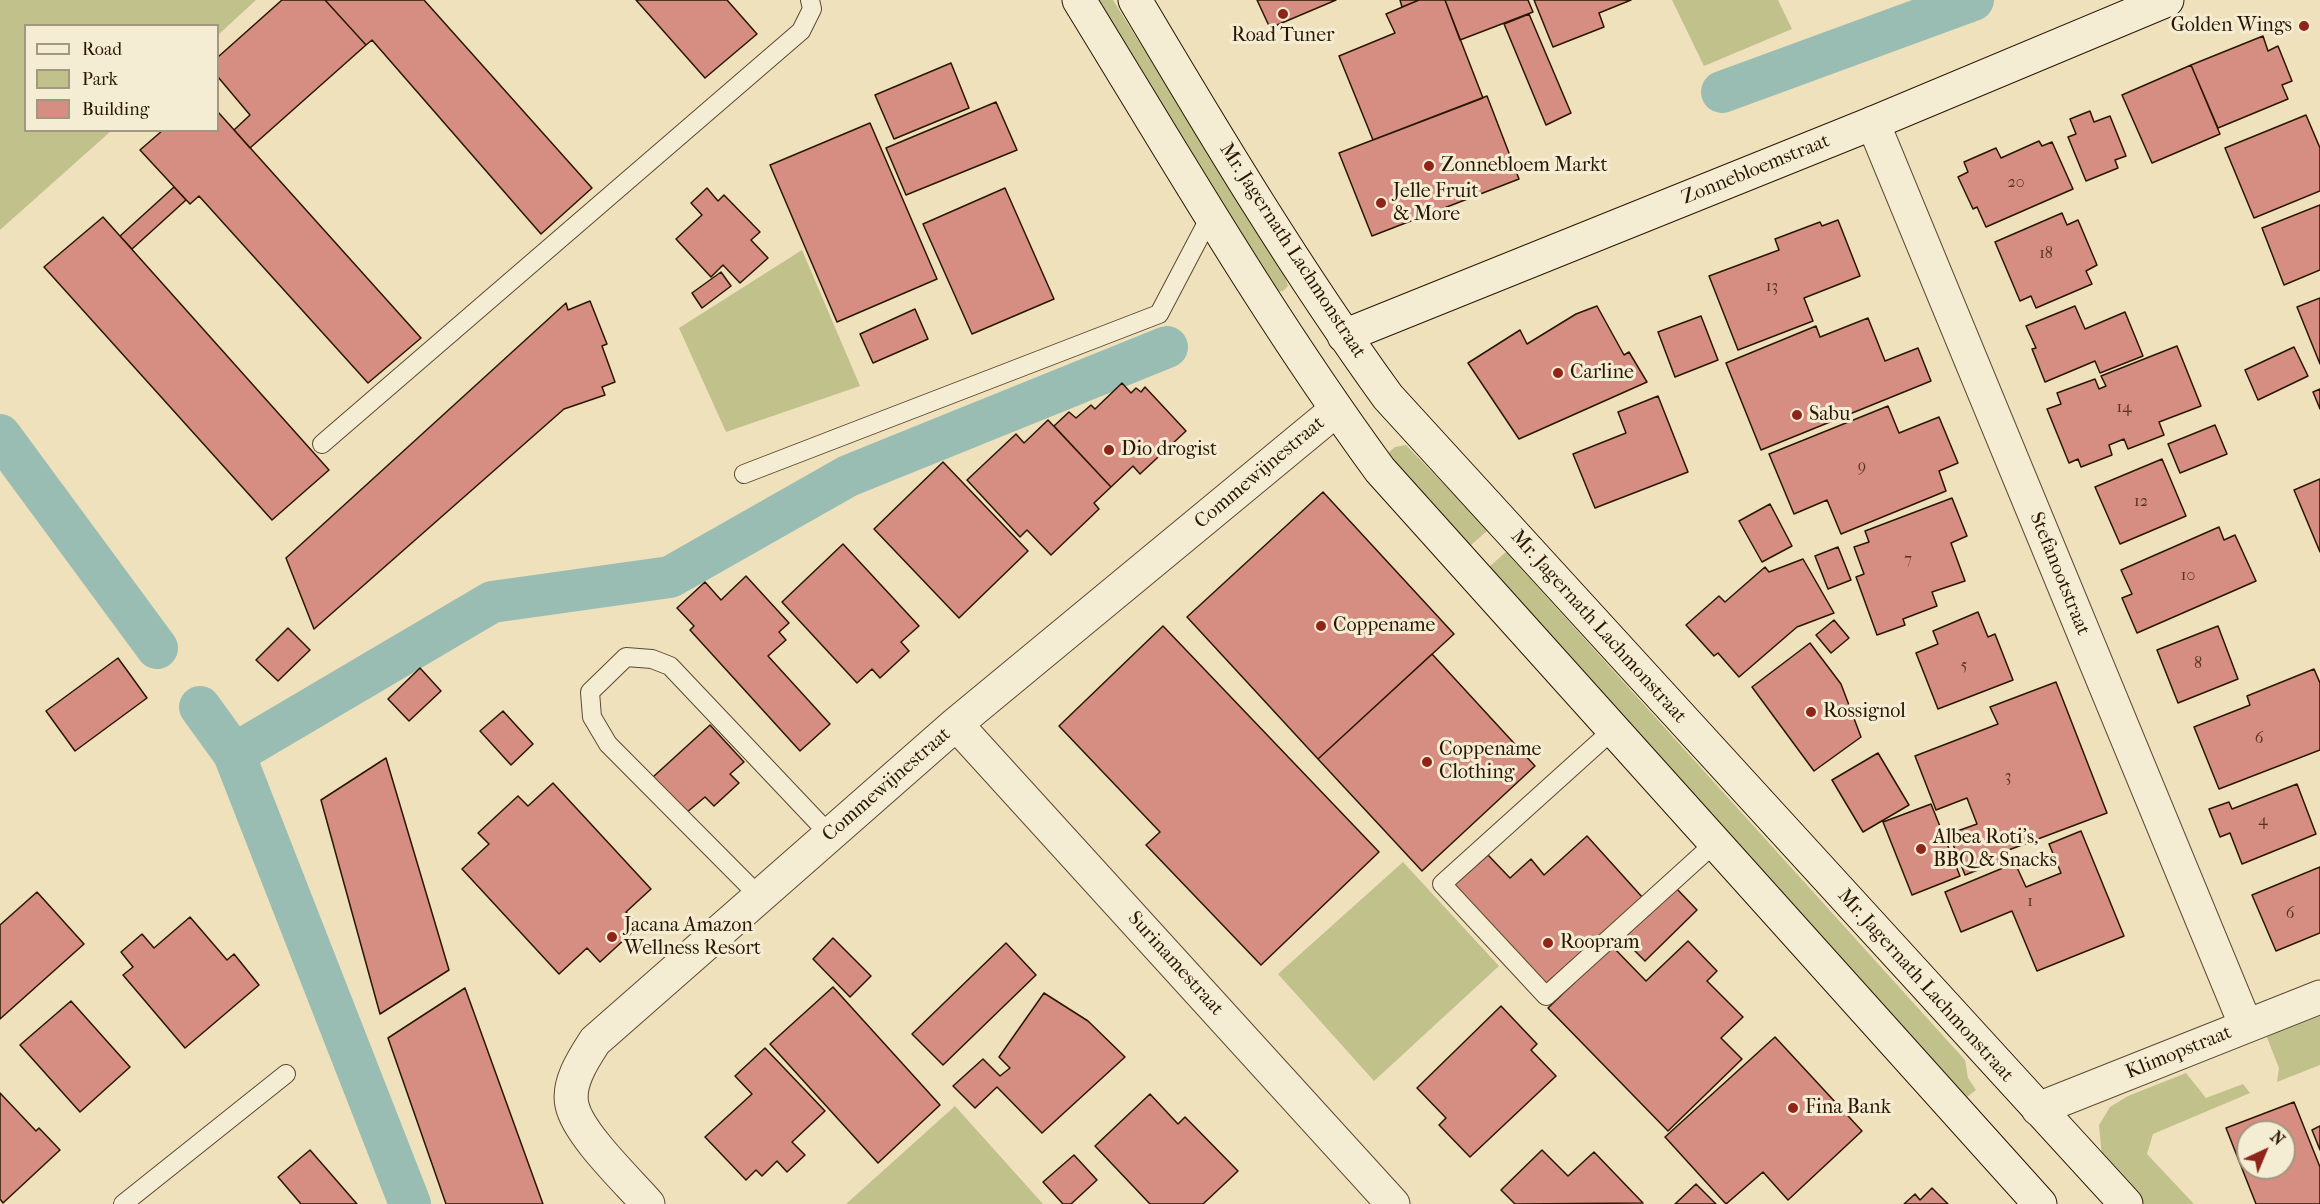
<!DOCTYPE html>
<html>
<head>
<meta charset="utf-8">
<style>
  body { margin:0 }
  #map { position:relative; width:2320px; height:1204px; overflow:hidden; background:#f0e1bd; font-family:"IM FELL French Canon",serif }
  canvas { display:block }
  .legend { position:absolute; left:24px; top:24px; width:195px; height:108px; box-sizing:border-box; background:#f5ecd4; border:2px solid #a39780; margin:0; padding:8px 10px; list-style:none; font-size:18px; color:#291701 }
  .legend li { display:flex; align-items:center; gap:12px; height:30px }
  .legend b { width:30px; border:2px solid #a39780 }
  .north { position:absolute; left:2236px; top:1120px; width:60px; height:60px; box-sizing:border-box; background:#f5ecd4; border:2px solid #a39780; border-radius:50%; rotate:44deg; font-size:16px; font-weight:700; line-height:24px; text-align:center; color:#291701 }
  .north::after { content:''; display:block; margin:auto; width:21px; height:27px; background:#8f2418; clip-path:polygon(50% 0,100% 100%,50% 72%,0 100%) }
</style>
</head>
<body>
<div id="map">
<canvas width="2320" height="1204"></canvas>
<ul class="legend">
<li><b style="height:8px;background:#f5ecd4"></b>Road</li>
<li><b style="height:16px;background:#c1c18c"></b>Park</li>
<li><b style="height:16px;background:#d68d82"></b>Building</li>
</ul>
<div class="north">N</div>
</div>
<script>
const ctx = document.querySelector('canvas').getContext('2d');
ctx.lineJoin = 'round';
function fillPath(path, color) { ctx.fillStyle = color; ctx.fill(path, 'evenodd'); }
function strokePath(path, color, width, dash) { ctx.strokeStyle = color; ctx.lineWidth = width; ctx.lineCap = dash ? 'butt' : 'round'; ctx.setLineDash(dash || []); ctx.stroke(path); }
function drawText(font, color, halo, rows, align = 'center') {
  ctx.font = font + ' "IM FELL French Canon",serif'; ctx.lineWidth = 6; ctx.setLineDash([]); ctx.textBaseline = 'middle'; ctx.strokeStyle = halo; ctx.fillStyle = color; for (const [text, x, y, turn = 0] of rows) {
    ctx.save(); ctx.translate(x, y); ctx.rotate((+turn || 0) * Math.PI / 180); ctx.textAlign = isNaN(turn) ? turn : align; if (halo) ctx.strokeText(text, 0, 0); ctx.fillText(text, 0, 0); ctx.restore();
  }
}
const green = new Path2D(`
  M0,0H256L218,35V26H26V130L111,131L0,230Z
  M1093,0H1113L1285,276L1288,286L1283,291L1275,292Z
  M1672,0H1778L1792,29L1704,66Z
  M802,250L860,386L726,432L679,328Z
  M1406,445L1488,530L1470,546L1386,455L1395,447Z
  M1506,552L1965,1060L1968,1078L1976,1090L1967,1097L1489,567Z
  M1403,862L1499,966L1374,1081L1278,974Z
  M2320,1015V1065L2277,1082L2279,1068L2266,1035Z
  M2186,1073L2206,1098L2243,1084L2250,1093L2153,1134L2147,1154L2194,1204H2144L2102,1158L2099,1125L2110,1107L2128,1096Z
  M955,1106L1043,1204H846Z`);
const canal = new Path2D(`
  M1722,92L1973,0
  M0,435L157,648
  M200,707L234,754
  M410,1204L234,754L492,602L670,577L848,476L1167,347`);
const building = new Path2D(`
  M282,0H325L366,45L250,148L234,130L250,115L218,77V57Z
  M325,0H424L592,188L541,234L372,40L366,45Z
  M636,0H727L757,34L705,78Z
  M1257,0H1336L1270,28Z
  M1400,0H1419L1402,7Z
  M1419,0H1445L1483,98L1373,140L1339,56L1395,33L1386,14Z
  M1445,0H1528L1533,12L1460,40Z
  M1534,0H1631L1599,13L1604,27L1553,47Z
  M1529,14L1571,113L1546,125L1504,24Z
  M2263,36L2268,51L2278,46L2292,81L2282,85L2288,99L2218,128L2191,65Z
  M951,63L969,108L894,139L875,95Z
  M2191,65L2220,134L2152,163L2122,95Z
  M1487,96L1519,179L1372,236L1339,153Z
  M996,102L1017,150L906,195L886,148Z
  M2090,111L2094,122L2110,116L2126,156L2115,160L2118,168L2086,181L2068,137L2076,134L2070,119Z
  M218,112L421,338L368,383L199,196L190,204L140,150L163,130H218Z
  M2306,115L2320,148V191L2254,218L2225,148Z
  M870,123L937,279L837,322L770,165Z
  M2039,141L2042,146L2052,142L2073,189L1986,227L1977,207L1973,209L1958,177L1968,172L1964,162L1996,148L2001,158Z
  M174,187L186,200L132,249L120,236Z
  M707,188L718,201L724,195L760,232L751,240L768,258L740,283L723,265L711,277L676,239L702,215L691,203Z
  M1005,188L1054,299L972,334L923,224Z
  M2320,205V270L2284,285L2262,228Z
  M2062,213L2067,225L2078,220L2097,265L2086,271L2092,284L2036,308L2031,296L2020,301L1995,242Z
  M103,217L329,470L272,520L44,267Z
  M1838,220L1860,276L1804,298L1813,321L1738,350L1709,276L1779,250L1775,239L1820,222L1822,226Z
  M721,272L731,286L702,308L692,293Z
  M2320,298V364L2297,307Z
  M590,301L607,344L602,346L615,382L602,387L605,395L564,409L314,629L286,558L566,303L568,310Z
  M1597,306L1624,355L1629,352L1647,382L1519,439L1468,363L1520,330L1527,344L1576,314Z
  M2075,306L2085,329L2125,312L2143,356L2100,373L2095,361L2045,382L2032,349L2036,348L2026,326Z
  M915,309L928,339L873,363L860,334Z
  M1701,316L1718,360L1675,377L1658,332Z
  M1868,318L1885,361L1918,348L1931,381L1761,450L1726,363L1816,326L1820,337Z
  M2177,346L2201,406L2159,422L2164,435L2128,449L2124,439L2109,445L2112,455L2081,467L2078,459L2069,463L2047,409L2061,404L2057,393L2095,379L2099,389L2106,386L2101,376Z
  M2294,347L2308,376L2258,400L2245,370Z
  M1122,383L1131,393L1136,388L1141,392L1145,387L1186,431L1140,474L1133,466L1111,487L1054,426L1069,412L1076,418L1091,405L1095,409Z
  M2320,389V409L2313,392Z
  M1658,396L1688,472L1595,508L1573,454L1626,433L1618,412Z
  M1888,406L1899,433L1939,417L1958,463L1939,471L1946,491L1841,534L1827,500L1794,514L1769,454Z
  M1048,420L1111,487L1094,503L1099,509L1051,555L1027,530L1020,537L967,480L1016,434L1024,443Z
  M2215,425L2227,454L2180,473L2168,444Z
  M2162,459L2186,516L2120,544L2095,487Z
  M943,462L1028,551L959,618L874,529Z
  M2320,479V552L2294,490Z
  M1323,492L1454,634L1318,759L1187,617Z
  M1952,498L1967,536L1951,543L1965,581L1932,592L1937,606L1903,619L1905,625L1877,635L1856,577L1864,574L1854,547L1869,542L1865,531Z
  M1770,504L1792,546L1762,562L1739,521Z
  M2219,527L2224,540L2235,535L2256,581L2137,633L2122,598L2132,594L2121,570Z
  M843,544L919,626L901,642L909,651L880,678L872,669L857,683L782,602Z
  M1838,547L1851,580L1828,589L1815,556Z
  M1803,559L1834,613L1797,627L1739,677L1718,653L1714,656L1686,625L1719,596L1725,602L1765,567L1769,572Z
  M746,576L789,623L779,632L786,640L768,656L830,724L800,751L690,630L694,626L677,608L705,582L721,600Z
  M1978,612L1988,637L1995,634L2013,680L1938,709L1916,653L1938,644L1933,631Z
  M1834,620L1849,638L1831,653L1816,635Z
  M1163,626L1379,852L1261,965L1146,845L1160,832L1059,726Z
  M2218,626L2238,679L2178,703L2157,650Z
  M288,628L310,650L278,681L256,660Z
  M1810,643L1841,684L1861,737L1814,771L1752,687Z
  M1432,654L1535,766L1422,871L1318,759Z
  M118,658L147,698L75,751L46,711Z
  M420,668L441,691L409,721L388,699Z
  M2314,669L2320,683V750L2219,789L2194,727L2250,705L2247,696Z
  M2056,682L2107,813L2006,851L2008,858L1965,875L1949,834L1977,824L1967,798L1936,810L1915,756L1998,724L1990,707Z
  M503,711L533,744L511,765L480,731Z
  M710,725L744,762L730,774L739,783L714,806L705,797L686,813L653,777Z
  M1878,753L1909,805L1863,832L1832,780Z
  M386,758L449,970L380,1014L321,800Z
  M553,783L651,889L626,912L639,926L600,962L587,948L559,974L462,869L489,844L478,833L518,796L528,806Z
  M2297,784L2316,834L2242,864L2230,833L2220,837L2209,809L2229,802L2232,809Z
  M1931,804L1960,876L1912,895L1883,822Z
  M2081,831L2124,936L2037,971L2012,911L1961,932L1945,892L2015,863L2026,887L2061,873L2049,844Z
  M1587,836L1643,898L1542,987L1453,886L1488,855L1510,878L1531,859L1544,875Z
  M2320,867V933L2276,951L2252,895Z
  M1675,887L1697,910L1645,961L1623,939Z
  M37,892L84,944L0,1019V925Z
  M190,917L227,960L234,954L259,985L185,1048L123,975L133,967L121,952L142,934L154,948Z
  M833,938L871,976L850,997L813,959Z
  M1688,941L1717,971L1707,981L1743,1017L1721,1038L1742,1059L1668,1131L1548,1008L1612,946L1646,981Z
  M1006,943L1036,975L943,1065L912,1034Z
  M833,987L940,1105L878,1163L770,1044Z
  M465,988L543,1204H446L388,1038Z
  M1044,993L1088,1021L1125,1057L1042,1133L997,1087L975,1108L953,1086L983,1059L1000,1076L1010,1068L999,1057Z
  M71,1001L130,1067L80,1112L20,1045Z
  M1501,1006L1537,1044L1531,1050L1556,1076L1470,1157L1439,1125L1446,1118L1417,1088Z
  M1775,1037L1862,1131L1788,1200L1763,1172L1726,1204L1665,1137Z
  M765,1048L825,1111L792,1142L805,1155L787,1172L777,1161L762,1176L756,1170L746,1180L705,1137L752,1094L735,1076Z
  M0,1093L36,1131L39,1128L60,1150L3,1203L0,1199Z
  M1150,1094L1178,1124L1185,1117L1238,1171L1203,1204H1150L1095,1146Z
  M2294,1102L2320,1167V1204H2256L2226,1128ZM2248,1132H2284V1168H2248Z
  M2320,1126V1150L2312,1130Z
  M310,1150L357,1204H301L278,1177Z
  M1542,1150L1568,1176L1594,1152L1643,1203L1515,1204L1501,1190Z
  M1074,1155L1097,1180L1071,1204H1063L1043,1182Z
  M1696,1184L1716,1204H1675Z
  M1932,1188L1948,1204H1904L1915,1194L1920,1200Z`);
const lane = new Path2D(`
  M322,444L801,31L812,9L810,0
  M744,474L1159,314L1211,215
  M1615,728L1442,884L1546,996L1716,842
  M760,897L608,744L592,717L590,692L626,657L652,659L670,666L830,835
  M123,1204L286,1074`);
const street = new Path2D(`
  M1873,123L2246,1026
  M956,724L1393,1204
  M2038,1109L2320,997
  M648,1204C628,1181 578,1134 572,1105C567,1083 584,1058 595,1041L956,724L1336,410`);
const secondary = new Path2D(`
  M1079,0C1176,158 1270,320 1380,470L2040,1204
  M1135,0C1215,135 1296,270 1388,397L2126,1204
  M1344,336L1873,123L2167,0`);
const markers = [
  [1283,14,6,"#8f2418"],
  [2304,26,6,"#8f2418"],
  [1429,166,6,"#8f2418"],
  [1381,203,6,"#8f2418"],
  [1558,373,6,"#8f2418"],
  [1797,415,6,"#8f2418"],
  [1109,450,6,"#8f2418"],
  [1321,626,6,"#8f2418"],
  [1811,712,6,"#8f2418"],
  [1427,762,6,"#8f2418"],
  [1921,849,6,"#8f2418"],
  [612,937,6,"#8f2418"],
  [1548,943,6,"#8f2418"],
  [1793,1108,6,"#8f2418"]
];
const numberNames = [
  ["20",2016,183],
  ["18",2046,254],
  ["13",1772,287],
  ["14",2124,408],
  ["9",1862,467],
  ["12",2141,502],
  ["7",1908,560],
  ["10",2188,576],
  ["8",2198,664],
  ["5",1964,666],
  ["6",2259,739],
  ["3",2008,777],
  ["4",2263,821],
  ["1",2030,902],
  ["6",2290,914]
];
const poiNames = [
  ["Golden Wings",2292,26,"right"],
  ["Road Tuner",1283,36,"center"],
  ["Zonnebloem Markt",1441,166],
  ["Jelle Fruit",1393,192],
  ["& More",1393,215],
  ["Carline",1570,373],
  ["Sabu",1809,415],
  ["Dio drogist",1121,450],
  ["Coppename",1333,626],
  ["Rossignol",1823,712],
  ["Coppename",1439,750],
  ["Clothing",1439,773],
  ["Albea Roti's,",1933,838],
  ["BBQ & Snacks",1933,861],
  ["Jacana Amazon",624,926],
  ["Wellness Resort",624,949],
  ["Roopram",1560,943],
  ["Fina Bank",1805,1108]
];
const streetNames = [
  ["Zonnebloemstraat",1756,170,-22],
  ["Mr. Jagernath Lachmonstraat",1292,251,57],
  ["Commewijnestraat",1260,473,-40],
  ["Stefanootstraat",2059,574,68],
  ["Mr. Jagernath Lachmonstraat",1598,627,48],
  ["Commewijnestraat",887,785,-41],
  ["Surinamestraat",1175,964,48],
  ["Mr. Jagernath Lachmonstraat",1925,986,48],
  ["Klimopstraat",2179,1053,-22]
];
fillPath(green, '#c1c18c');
strokePath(canal, '#9abdb3', 42);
fillPath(building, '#d68d82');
strokePath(building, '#291701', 1.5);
strokePath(lane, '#5b4a30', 20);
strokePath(street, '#5b4a30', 35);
strokePath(secondary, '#291701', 35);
strokePath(lane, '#f5ecd4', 18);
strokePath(street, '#f5ecd4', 33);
strokePath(secondary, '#f5ecd4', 33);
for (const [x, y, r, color] of markers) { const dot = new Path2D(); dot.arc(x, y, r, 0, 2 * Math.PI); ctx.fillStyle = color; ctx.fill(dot); strokePath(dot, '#f5ecd4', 2); }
drawText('16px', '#543421', null, numberNames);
drawText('20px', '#291701', '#f5ecd4', poiNames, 'left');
drawText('20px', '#291701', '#f5ecd4', streetNames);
</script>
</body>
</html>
